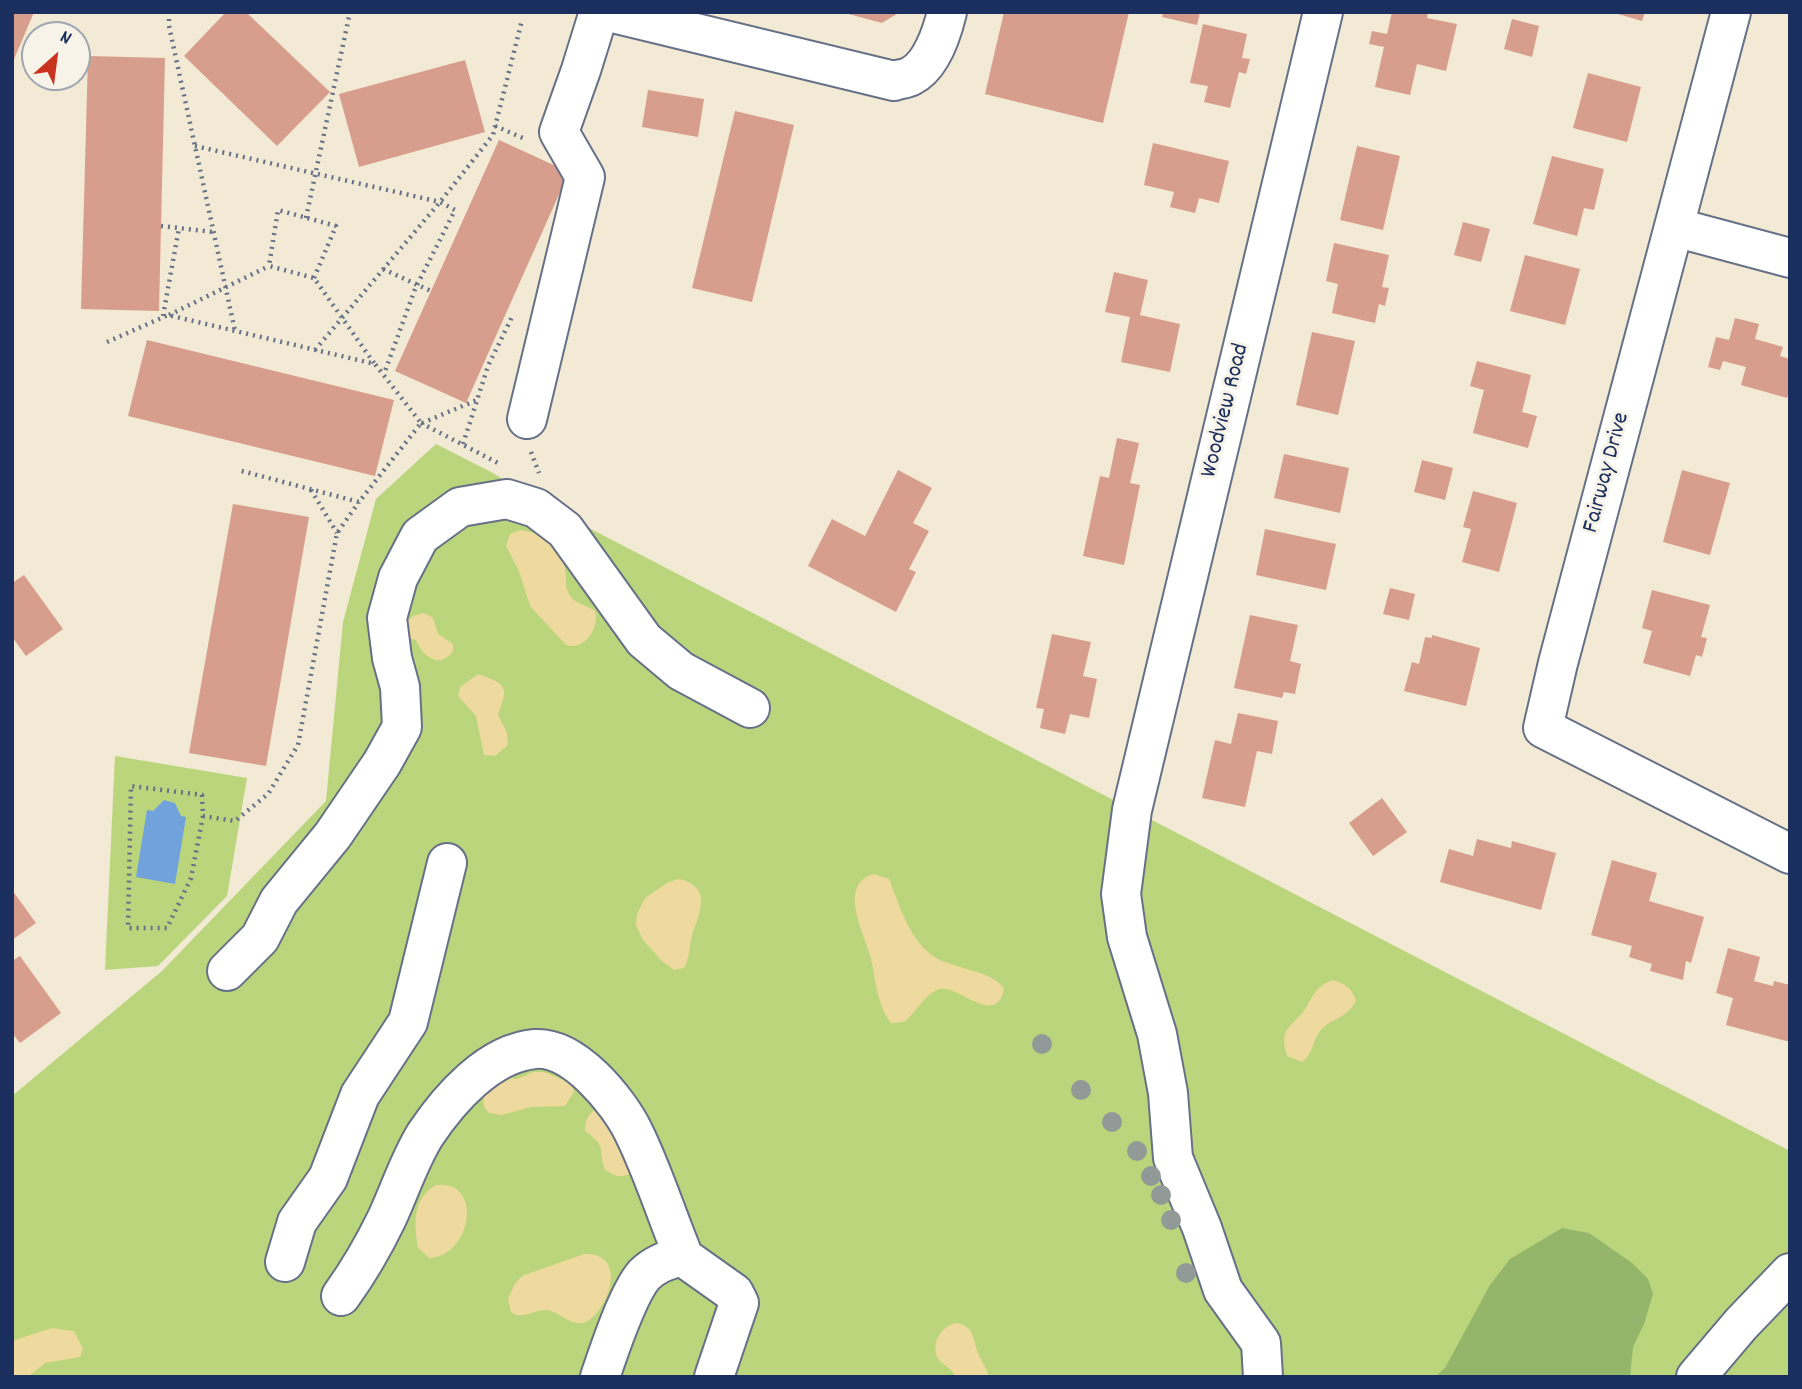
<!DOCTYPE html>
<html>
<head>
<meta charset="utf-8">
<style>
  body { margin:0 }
  #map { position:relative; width:1802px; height:1389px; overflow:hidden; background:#f2ead4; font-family:Dekko,sans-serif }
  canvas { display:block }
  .frame { position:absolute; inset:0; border:14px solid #1b2f5e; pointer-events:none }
  .north { position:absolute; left:21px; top:21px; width:70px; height:70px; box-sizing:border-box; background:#f7f3e8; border:2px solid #9fa5b1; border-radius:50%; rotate:28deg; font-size:19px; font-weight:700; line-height:28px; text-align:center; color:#1b2f5e }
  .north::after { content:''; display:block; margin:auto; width:24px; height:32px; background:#c8321e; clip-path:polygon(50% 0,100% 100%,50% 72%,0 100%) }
</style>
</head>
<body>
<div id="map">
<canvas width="1802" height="1389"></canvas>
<div class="frame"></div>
<div class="north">N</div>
</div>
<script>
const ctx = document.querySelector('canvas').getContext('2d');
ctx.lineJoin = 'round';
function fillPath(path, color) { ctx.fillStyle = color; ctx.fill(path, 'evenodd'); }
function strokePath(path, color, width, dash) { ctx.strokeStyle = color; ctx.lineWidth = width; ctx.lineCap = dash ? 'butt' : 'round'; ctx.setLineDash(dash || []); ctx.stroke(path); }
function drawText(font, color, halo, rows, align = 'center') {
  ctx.font = font + ' Dekko,sans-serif'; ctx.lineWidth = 6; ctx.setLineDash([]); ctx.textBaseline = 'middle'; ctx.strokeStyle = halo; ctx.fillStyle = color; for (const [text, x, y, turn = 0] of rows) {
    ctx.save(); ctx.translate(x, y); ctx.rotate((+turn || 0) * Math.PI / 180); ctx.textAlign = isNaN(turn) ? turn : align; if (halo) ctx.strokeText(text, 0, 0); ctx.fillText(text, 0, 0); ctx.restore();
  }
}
const green = new Path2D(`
  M436,444L491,472L562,514L1790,1151V1377H12V1096L162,971L326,801L343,622L376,499Z
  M115,756L247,778L227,896L158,966L105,970Z`);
const forest = new Path2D(`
  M1562,1228L1589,1233L1632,1263L1648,1279L1653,1294L1644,1324L1633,1347L1630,1377H1435L1445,1368L1490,1285L1510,1259Z`);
const sand = new Path2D(`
  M520,530C547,533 564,548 566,576C566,584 566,591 571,597C577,605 588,605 595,611C600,627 585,651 566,645L530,606L519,571L506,546L510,534Z
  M424,613L433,618L438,634L453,644V651C440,670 422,656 416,640L407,638L406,623L413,616Z
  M478,674C509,685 508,687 498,715L507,733L508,745L495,756L484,755L476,716L458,696L460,687Z
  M874,874L889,879C900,906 909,941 936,958C953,968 996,972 1004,989C996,1028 959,985 940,989C926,992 916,1013 904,1022L891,1023C876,1004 876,978 870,955C864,933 837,884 874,874Z
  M678,879C714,886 699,913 692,936C689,946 690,959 684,968L674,970L662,961L643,940L636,925L637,914L645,898L667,883Z
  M1332,980C1345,983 1352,988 1356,1001C1346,1019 1334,1017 1322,1029C1312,1039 1314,1054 1302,1062L1287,1056C1285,1050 1283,1041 1285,1034C1288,1026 1297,1019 1303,1012C1314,997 1312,989 1332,980Z
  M533,1072H544L571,1083L574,1092L565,1106L531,1107L502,1115L489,1113L484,1107L483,1093L507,1078L517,1079Z
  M596,1109L606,1110L631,1173C621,1179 614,1176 605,1170C597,1148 609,1148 585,1131C585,1120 587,1115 596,1109Z
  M436,1185C484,1179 472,1257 429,1258L418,1248C414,1225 412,1198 436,1185Z
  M584,1254C633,1252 604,1319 583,1323C569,1325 559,1312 547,1310C533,1309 522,1321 511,1312L508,1299L514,1285L522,1276Z
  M957,1323C973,1327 973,1336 977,1350C980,1359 986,1367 989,1377H956C952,1369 945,1366 939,1360C929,1345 941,1325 957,1323Z
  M52,1328L74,1331L83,1349L80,1357L45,1363L28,1377H12V1341Z`);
const water = new Path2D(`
  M164,800L175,803L181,816L186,817L175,884L136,877L147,810L153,811Z`);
const building = new Path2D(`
  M12,12H34L12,64Z
  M226,12H246L330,92L277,146L184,56Z
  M841,12H900L882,23Z
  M1004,12H1129L1103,123L985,94Z
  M1163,12H1200L1197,25L1162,17Z
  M1392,12H1428L1427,18L1457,24L1446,71L1417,64L1410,95L1375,87L1384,47L1369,44L1372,31L1387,34Z
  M1611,12H1645L1642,21Z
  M1512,19L1539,26L1532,57L1504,49Z
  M1203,24L1247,34L1242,58L1250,59L1246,74L1239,72L1230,108L1204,102L1208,86L1190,83Z
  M88,56L165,58L159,311L81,309Z
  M465,60L485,132L359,167L339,94Z
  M1588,73L1641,87L1627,142L1573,128Z
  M648,90L704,99L698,137L642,127Z
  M735,111L794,125L752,302L692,288Z
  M499,140L569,172L466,403L395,371Z
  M1153,143L1229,161L1219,203L1199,198L1195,213L1170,207L1174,192L1144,185Z
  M1357,146L1400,156L1383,230L1340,220Z
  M1552,156L1604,169L1594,210L1584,208L1577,236L1533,224Z
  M1463,222L1490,229L1481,262L1454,255Z
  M1334,243L1389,255L1382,287L1389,288L1385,306L1379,304L1375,323L1332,313L1338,284L1326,281Z
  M1525,255L1580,269L1565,325L1510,311Z
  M1114,272L1148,280L1140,315L1180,324L1170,372L1121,362L1130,317L1105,312Z
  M1735,318L1759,324L1755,339L1783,347L1780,356L1790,359V387L1787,398L1741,385L1746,367L1723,361L1720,370L1708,367L1716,337L1729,340Z
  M1312,332L1355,341L1338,415L1296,405Z
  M147,340L394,400L375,476L128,416Z
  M1477,361L1531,375L1522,412L1537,416L1528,448L1473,433L1484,390L1470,386Z
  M1117,438L1139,443L1130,483L1140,485L1124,565L1083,556L1100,476L1109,478Z
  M1284,454L1349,468L1340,513L1274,498Z
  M1422,460L1453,468L1445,500L1414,492Z
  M898,470L932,488L913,523L929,531L909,569L916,572L896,612L808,566L832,519L865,536Z
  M1682,470L1730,483L1710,555L1663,542Z
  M1473,491L1517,503L1499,572L1462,562L1471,529L1463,527Z
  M233,504L309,517L266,766L189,753Z
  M1265,529L1336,544L1326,590L1256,575Z
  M24,575L63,629L26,656L12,637V583Z
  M1390,588L1415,594L1409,620L1383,614Z
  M1652,590L1710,605L1701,637L1707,638L1702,657L1696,655L1690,676L1643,663L1652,631L1642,628Z
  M1250,615L1298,625L1290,661L1301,664L1295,694L1284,692L1282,698L1234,688Z
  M1052,634L1091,642L1083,676L1097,679L1089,718L1070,714L1065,734L1040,728L1044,709L1036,708Z
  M1432,635L1480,648L1466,706L1404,691L1412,662L1419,664L1425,637L1432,638Z
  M1238,713L1278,721L1272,754L1257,751L1245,807L1202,798L1215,740L1231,744Z
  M1382,798L1407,832L1373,856L1349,823Z
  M1477,839L1511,848L1512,841L1556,853L1541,910L1440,882L1449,849L1473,856Z
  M1612,860L1657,873L1649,901L1704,917L1691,963L1686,961L1683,980L1650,971L1652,964L1629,957L1632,946L1591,935Z
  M12,890L36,923L12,940Z
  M1728,948L1760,957L1754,981L1773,986L1774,981L1790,985V1042L1726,1025L1733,998L1716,993Z
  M20,956L61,1013L20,1043L12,1033V961Z`);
const path = new Path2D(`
  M169,12V26L235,331
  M495,126L523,138
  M195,146L440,202L455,210L415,289L384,374
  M306,218L350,12
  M161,226L213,232
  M383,269L431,291
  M314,278L336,226L278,210L269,266L314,278L374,363
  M169,315L269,266
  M163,316L179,228
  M107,342L168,315L375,364L421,423L359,502L238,470
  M315,350L440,202L493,135L522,20
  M421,423L498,463
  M422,423L477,400
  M463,444L488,366L512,317
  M531,452L539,473
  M311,490L337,533
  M203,816L191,878L167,928H128L131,786L202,795L203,816L235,821L268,794L298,745L337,533L359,502`);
const minor = new Path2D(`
  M609,12L894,81C899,79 906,79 911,76C931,66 942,33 947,12
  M1731,12L1558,663L1543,728L1790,854
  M1674,227L1790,258
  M527,419L585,177L559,132L581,70L599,12
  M227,971L260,938L279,901L333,835L382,763L402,727L400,687L392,658L387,618L398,578L420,536L460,507L507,499L536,508L565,530L644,640L681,671L750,708
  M679,1254L734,1293L739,1303L714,1377
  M285,1262L297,1222L328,1178L360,1095L408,1022L447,863
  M341,1296C359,1271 374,1245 387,1218C400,1190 409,1161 425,1135C449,1099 489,1053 535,1049C574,1046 618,1101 633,1131C652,1169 665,1211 681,1250L678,1257C665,1261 654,1265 644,1275C627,1295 609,1351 600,1377
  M1263,1377L1261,1343L1223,1290L1202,1228L1173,1158L1168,1093L1157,1034L1127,937L1121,894L1132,810L1323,12
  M1696,1377L1741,1324L1790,1273`);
const trees = [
  [1042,1044],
  [1081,1090],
  [1112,1122],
  [1137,1151],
  [1151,1176],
  [1161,1195],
  [1171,1220],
  [1186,1273]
];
const streetNames = [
  ["Woodview Road",1227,411,-76],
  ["Fairway Drive",1608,473,-75]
];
fillPath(green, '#bad57b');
fillPath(forest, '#93b66b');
fillPath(sand, '#eeda9e');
fillPath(water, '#71a2dc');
fillPath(building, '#d89e8d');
strokePath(minor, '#667087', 42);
strokePath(path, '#667087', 4.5, [2, 5]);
strokePath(minor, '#fff', 38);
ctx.fillStyle = '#929a97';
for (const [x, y] of trees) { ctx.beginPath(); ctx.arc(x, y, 10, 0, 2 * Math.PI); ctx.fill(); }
drawText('24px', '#1b2f5e', '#f7f3e8', streetNames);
</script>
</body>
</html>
